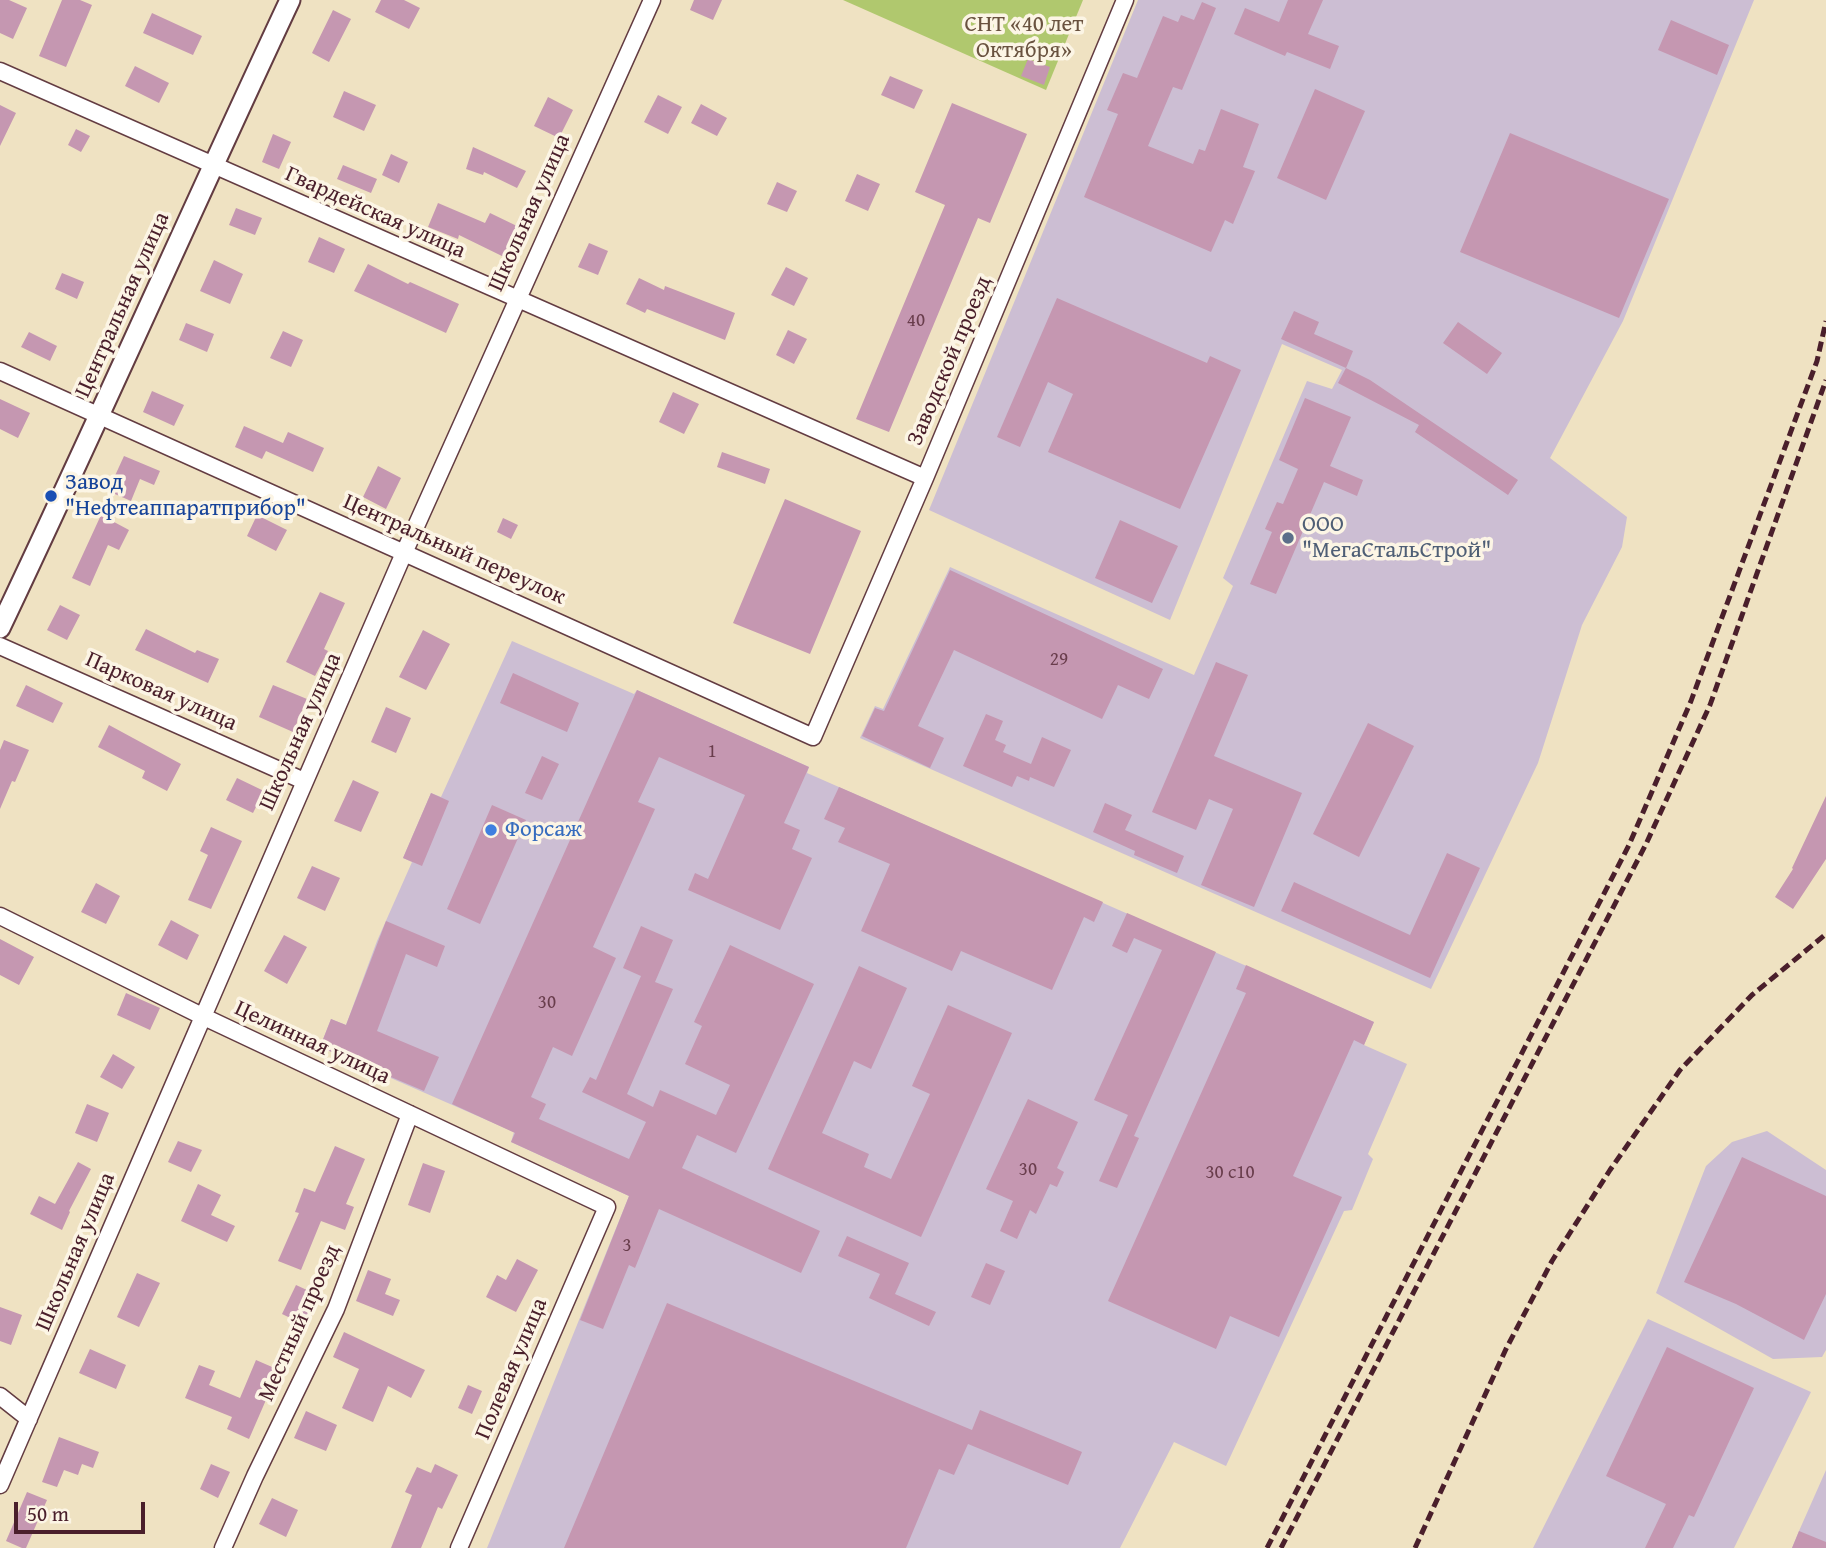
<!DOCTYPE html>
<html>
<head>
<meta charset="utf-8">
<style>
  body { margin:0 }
  #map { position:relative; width:1826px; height:1548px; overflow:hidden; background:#efe2c2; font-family:"Gentium Book Plus",serif }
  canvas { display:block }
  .scale { position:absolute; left:14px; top:1502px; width:131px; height:32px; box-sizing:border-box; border:4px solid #4a1f2b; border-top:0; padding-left:9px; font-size:21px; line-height:24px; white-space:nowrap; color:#4a1f2b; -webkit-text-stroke:5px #fcf5e5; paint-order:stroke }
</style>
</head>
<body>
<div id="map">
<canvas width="1826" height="1548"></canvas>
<div class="scale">50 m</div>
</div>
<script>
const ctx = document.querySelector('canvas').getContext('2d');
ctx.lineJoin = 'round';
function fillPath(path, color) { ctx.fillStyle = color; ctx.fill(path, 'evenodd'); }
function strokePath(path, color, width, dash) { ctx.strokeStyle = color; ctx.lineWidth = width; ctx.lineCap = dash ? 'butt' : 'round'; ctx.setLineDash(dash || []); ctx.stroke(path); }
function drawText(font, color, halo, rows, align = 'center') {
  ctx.font = font + ' "Gentium Book Plus",serif'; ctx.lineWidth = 7; ctx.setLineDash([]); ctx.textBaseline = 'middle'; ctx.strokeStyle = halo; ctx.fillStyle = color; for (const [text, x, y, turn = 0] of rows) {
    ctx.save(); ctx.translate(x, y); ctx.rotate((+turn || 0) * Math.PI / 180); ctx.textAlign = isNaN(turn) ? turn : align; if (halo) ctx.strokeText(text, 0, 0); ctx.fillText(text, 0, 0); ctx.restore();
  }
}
const industrial = new Path2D(`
  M1138,0H1754L1623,321L1550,458L1627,517L1622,547L1582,625L1538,763L1431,989L860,738L875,706L883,709L950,567L1194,675L1233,586L1223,578L1307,381L1332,389L1342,370L1282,344L1170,620L929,510Z
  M512,641L634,694L637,690L809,767L807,773L1374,1022L1364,1045L1407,1064L1368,1154L1373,1159L1352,1210L1344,1211L1226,1466L1174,1442L1120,1548H487L629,1196L511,1142L514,1132L320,1047L331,1019L346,1025L377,941L412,862L403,858L431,793L441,797Z
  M1767,1131L1826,1170V1350L1822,1357L1773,1359L1656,1293L1706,1166L1732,1142Z
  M1648,1319L1811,1392L1734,1548H1533Z
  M1826,1470V1548H1792L1799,1531Z`);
const green = new Path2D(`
  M843,0H1083L1046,90Z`);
const building = new Path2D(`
  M0,0H9L27,8L13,39L0,33Z
  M62,0H80L92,5L66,67L39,56Z
  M381,0H404L420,8L409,29L375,12Z
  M694,0H722L713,20L690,10Z
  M1288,0H1323L1308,34L1339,46L1330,69L1287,52L1285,56L1234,34L1245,8L1279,22Z
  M1202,2L1216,8L1182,90L1173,87L1148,146L1193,164L1199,149L1205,151L1221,109L1259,124L1243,167L1255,171L1233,224L1225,220L1211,252L1084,197L1118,114L1107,110L1123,73L1137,78L1163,16L1178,22L1181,15L1194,20Z
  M333,10L351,19L329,62L312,53Z
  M152,13L202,36L193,55L143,33Z
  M1671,20L1729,45L1717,75L1658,50Z
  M1028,59L1050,67L1044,85L1021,76Z
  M135,66L169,83L159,103L125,86Z
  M890,76L923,90L914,109L881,95Z
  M1315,89L1365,111L1326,200L1277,178Z
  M344,91L376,105L364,131L333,117Z
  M658,95L682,107L668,134L644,122Z
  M548,97L573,110L559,138L534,126Z
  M952,103L1027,134L990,223L978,218L889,432L856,419L945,205L915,192Z
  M701,104L727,118L717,136L691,123Z
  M0,105L16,113L0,146Z
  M76,129L90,136L81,152L68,145Z
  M1510,133L1669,199L1619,318L1460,252Z
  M273,134L291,142L279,169L262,162Z
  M473,147L526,171L517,188L484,172L483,175L466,169Z
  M391,154L408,162L399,183L382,175Z
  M343,165L377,179L371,193L337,179Z
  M857,174L880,184L868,211L845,201Z
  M777,182L797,191L787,212L767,204Z
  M438,203L485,223L490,213L519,227L504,257L459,235L458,239L428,227Z
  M236,208L262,218L255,235L229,225Z
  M319,237L345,249L334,273L308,262Z
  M589,243L608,251L598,275L578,267Z
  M214,260L243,274L230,304L200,291Z
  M368,264L408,284L410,282L459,304L446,333L354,291Z
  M786,267L808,278L794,306L771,295Z
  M62,273L84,282L77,299L55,289Z
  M639,278L664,290L665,286L735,313L725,340L647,309L645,313L626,304Z
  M1057,298L1207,363L1210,356L1241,370L1180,509L1048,452L1073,394L1048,382L1020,447L997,437Z
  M1294,311L1319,322L1314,334L1353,351L1346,368L1281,339Z
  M1458,322L1502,353L1487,374L1443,343Z
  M186,323L214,334L207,352L179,340Z
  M788,330L807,339L794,364L776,355Z
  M283,331L303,340L291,367L270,358Z
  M29,332L57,346L50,361L21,347Z
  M1346,368L1370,380L1518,480L1508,495L1415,432L1419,425L1338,383Z
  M152,391L184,405L174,426L143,412Z
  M673,392L699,404L684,434L659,422Z
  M1305,398L1351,417L1330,466L1363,480L1357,496L1324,482L1276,594L1250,584L1272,532L1265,529L1277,502L1283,504L1298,469L1279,460Z
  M0,399L30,413L18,438L0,429Z
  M244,426L283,443L288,432L324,448L313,472L266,451L262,459L235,447Z
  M722,452L770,469L765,484L717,467Z
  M124,456L160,471L154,485L140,479L131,501L108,491Z
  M378,466L401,478L386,509L363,497Z
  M785,499L861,531L810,654L733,623Z
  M101,515L129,530L119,550L108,545L90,586L72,578Z
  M257,515L287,530L276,551L247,536Z
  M503,518L518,525L511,539L497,532Z
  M1120,520L1178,546L1152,603L1095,578Z
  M950,570L1163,669L1149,699L1118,685L1102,719L954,650L918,726L944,738L930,768L862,736L875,708L884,711Z
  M320,592L345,603L324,649L328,651L315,676L286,662Z
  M60,605L80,615L67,640L47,630Z
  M146,629L195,653L197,650L219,659L208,683L135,650Z
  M423,630L450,644L426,690L399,677Z
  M1216,662L1248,675L1214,756L1302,793L1254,907L1201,885L1233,809L1209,799L1196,830L1152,812Z
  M513,673L579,703L567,732L500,703Z
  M26,685L63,703L53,723L16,706Z
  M273,685L307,699L293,732L259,717Z
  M637,690L809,767L784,823L800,830L792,849L812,858L780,930L688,890L695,873L708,879L745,795L659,757L638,802L655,809L593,947L616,958L572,1056L553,1047L531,1097L546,1104L539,1119L629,1159L646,1122L582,1092L590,1077L596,1080L641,976L623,968L641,926L673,940L655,982L673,989L627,1094L653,1107L660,1090L716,1115L730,1085L685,1064L702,1026L694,1022L730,945L814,984L736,1153L697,1135L682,1168L820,1231L801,1273L659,1209L635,1268L629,1265L603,1329L580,1320L629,1196L511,1142L515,1133L452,1104Z
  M386,707L411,718L396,753L371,742Z
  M986,714L1003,721L995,740L1006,745L1003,752L1031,764L1042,737L1071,750L1054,787L1030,777L1029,781L1017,776L1012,787L963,766Z
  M1368,723L1414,746L1359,857L1313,834Z
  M109,725L181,764L167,791L142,778L145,771L98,747Z
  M4,740L29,750L15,782L12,781L0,809V750Z
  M542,756L559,764L542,800L525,793Z
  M237,778L264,791L253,813L226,800Z
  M353,780L379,792L361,832L334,821Z
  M839,787L1103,902L1094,922L1084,917L1052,990L961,951L952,971L861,931L890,864L838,842L845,828L824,819Z
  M431,793L449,801L422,866L403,858Z
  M1826,796V859L1793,909L1775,897L1793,869L1792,868Z
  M1105,803L1132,815L1125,830L1184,856L1177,873L1134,855L1135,851L1093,832Z
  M492,805L526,820L480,924L447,909Z
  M211,827L242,841L211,909L188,900L208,855L200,851Z
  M1447,853L1480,868L1430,978L1281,911L1294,882L1410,935Z
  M312,866L340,878L325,911L297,898Z
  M96,883L120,896L106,924L81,912Z
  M1127,913L1216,952L1134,1136L1139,1138L1117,1188L1099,1181L1128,1115L1094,1100L1162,950L1134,938L1127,953L1112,946Z
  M171,920L199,935L187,960L158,945Z
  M386,921L445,946L437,967L406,954L377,1031L439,1057L424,1091L320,1047L331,1019L346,1025Z
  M284,935L307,947L287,984L264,971Z
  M0,939L34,957L19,985L0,975Z
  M1246,965L1374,1022L1364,1045L1354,1040L1293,1176L1342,1197L1279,1337L1230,1316L1216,1349L1108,1301L1246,993L1236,989Z
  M859,966L907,988L871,1069L854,1061L822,1133L869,1154L864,1167L891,1179L930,1094L912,1086L948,1005L1012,1033L921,1237L768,1169Z
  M126,993L160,1008L150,1030L117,1015Z
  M113,1054L135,1067L122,1089L100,1077Z
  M1028,1099L1078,1122L1057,1168L1064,1172L1057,1187L1050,1184L1036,1214L1030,1210L1017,1239L1000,1231L1013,1201L986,1189Z
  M87,1104L109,1113L97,1142L75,1133Z
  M178,1141L202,1150L191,1172L168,1162Z
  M335,1146L365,1159L346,1204L354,1207L345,1230L321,1221L301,1270L278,1261L299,1213L295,1212L304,1188L315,1192Z
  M1742,1157L1826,1196V1294L1804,1340L1736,1304L1684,1282Z
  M78,1162L91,1169L69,1211L70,1212L62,1230L30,1214L39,1196L55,1204Z
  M423,1163L445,1171L430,1213L408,1205Z
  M198,1184L221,1195L211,1215L235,1226L227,1242L181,1221Z
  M847,1236L909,1263L895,1294L936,1312L929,1326L869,1298L880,1274L838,1256Z
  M517,1259L538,1270L516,1312L486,1297L497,1275L506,1280Z
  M986,1263L1005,1271L990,1305L971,1297Z
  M368,1270L391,1279L385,1294L400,1300L393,1316L356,1301Z
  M137,1273L160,1283L139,1327L117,1317Z
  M296,1285L320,1296L307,1326L282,1314Z
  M667,1303L972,1430L980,1410L1082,1452L1068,1485L968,1444L954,1475L939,1469L906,1548H564Z
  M0,1307L22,1315L11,1345L0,1341Z
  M344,1332L425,1370L411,1398L388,1386L373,1422L342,1408L359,1369L333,1357Z
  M1667,1347L1754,1388L1694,1517L1689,1515L1673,1548H1645L1666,1504L1606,1476Z
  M90,1349L126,1365L116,1389L79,1373Z
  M256,1360L279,1370L249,1439L227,1429L232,1417L185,1398L199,1365L215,1371L209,1385L240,1398Z
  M468,1385L482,1391L472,1414L458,1408Z
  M306,1411L337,1425L326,1451L294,1438Z
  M59,1437L99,1452L93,1468L82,1464L78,1475L64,1470L57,1487L42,1482Z
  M211,1464L230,1472L218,1498L200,1489Z
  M435,1464L458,1475L442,1509L438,1507L421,1548H391L412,1495L405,1492L417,1467L431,1473Z
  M27,1492L47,1500L26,1548H22L6,1541Z
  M272,1498L298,1510L286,1537L259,1524Z
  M1799,1531L1826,1542V1548H1792Z`);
const minor = new Path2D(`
  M0,71L925,478
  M0,371L813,737L925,478L1125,0
  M0,646L304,781
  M0,916L202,1016L607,1207L459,1548
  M0,1396L29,1419
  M0,1485L404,553L652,0
  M223,1548L255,1476L336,1309L410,1114`);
const tertiary = new Path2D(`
  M0,628C99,420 192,209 290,0`);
const rail = new Path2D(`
  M1267,1548L1629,845L1691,701L1817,361L1826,321
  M1281,1548L1646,844L1710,705L1826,380
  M1415,1548L1506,1349L1552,1261L1610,1170L1680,1070L1752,995L1826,934`);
const markers = [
  [51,496,7,"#1a4fb4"],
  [1288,538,7,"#5c6f8a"],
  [491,830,7,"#3f7fe0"]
];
const numberNames = [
  ["40",916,321],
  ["29",1059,660],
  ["1",712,752],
  ["30",547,1003],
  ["30",1028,1170],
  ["30 с10",1230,1173],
  ["3",627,1246]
];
const parkNames = [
  ["СНТ «40 лет",1024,25],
  ["Октября»",1024,51]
];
const streetNames = [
  ["Гвардейская улица",375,213,24],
  ["Школьная улица",530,213,-66],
  ["Центральная улица",123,305,-66],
  ["Заводской проезд",950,361,-67],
  ["Центральный переулок",454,550,24],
  ["Парковая улица",161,692,24],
  ["Школьная улица",301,732,-66],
  ["Целинная улица",312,1043,25],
  ["Школьная улица",76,1252,-67],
  ["Местный проезд",300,1323,-66],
  ["Полевая улица",512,1369,-67]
];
const transitNames = [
  ["Завод",65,483],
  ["\"Нефтеаппаратприбор\"",65,509]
];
const serviceNames = [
  ["ООО",1302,525],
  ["\"МегаСтальСтрой\"",1302,551]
];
const shopNames = [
  ["Форсаж",505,830]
];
fillPath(industrial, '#ccbed3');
fillPath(green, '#b0c86e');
fillPath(building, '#c597b1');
strokePath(minor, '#633c42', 19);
strokePath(tertiary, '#633c42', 23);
strokePath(minor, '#fff', 16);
strokePath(tertiary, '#fff', 19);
strokePath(rail, '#4a1f2b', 5, [10, 5]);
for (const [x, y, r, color] of markers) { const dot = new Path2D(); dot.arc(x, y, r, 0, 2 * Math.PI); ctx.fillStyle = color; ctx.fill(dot); strokePath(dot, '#fcf5e5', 2.5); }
drawText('19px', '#693d4c', null, numberNames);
drawText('23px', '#69523f', '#fcf5e5', parkNames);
drawText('23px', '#4a1f2b', '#fcf5e5', streetNames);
drawText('23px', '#164399', '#fcf5e5', transitNames, 'left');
drawText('23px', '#4e5e75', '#fcf5e5', serviceNames, 'left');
drawText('23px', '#366cbe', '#fcf5e5', shopNames, 'left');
</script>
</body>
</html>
